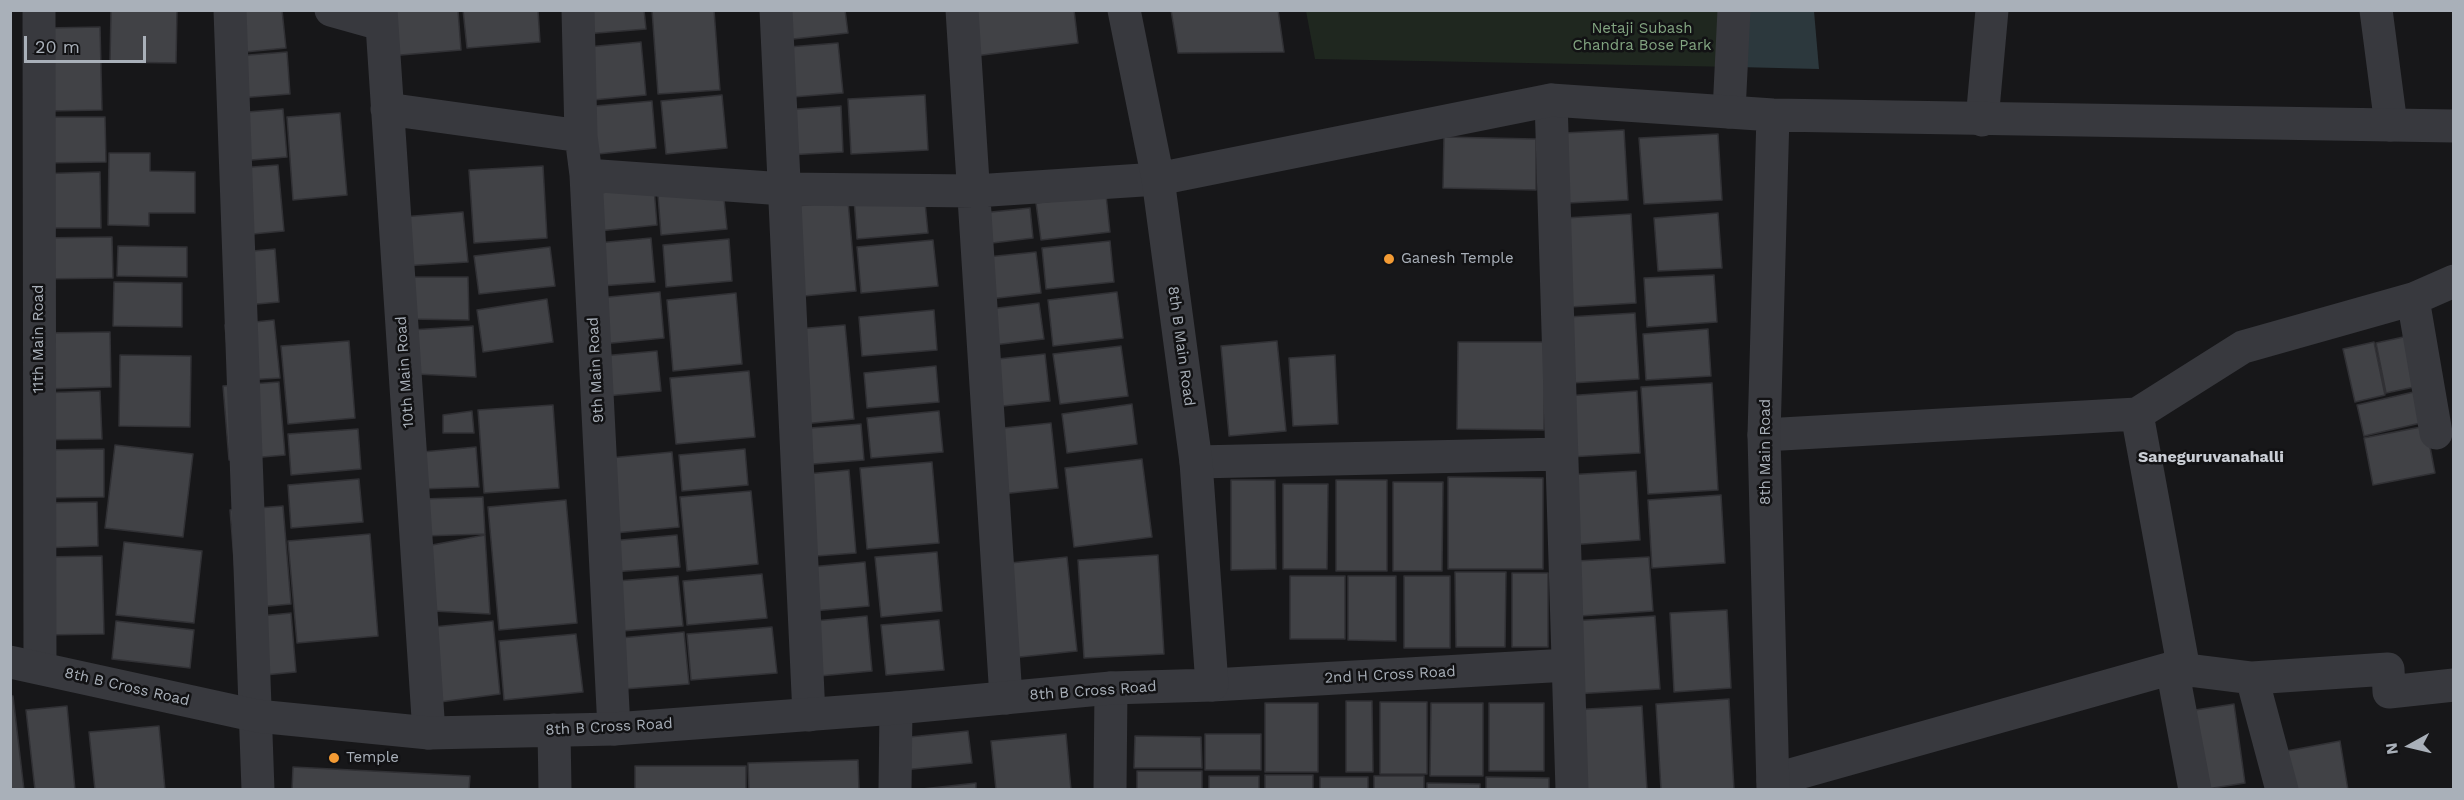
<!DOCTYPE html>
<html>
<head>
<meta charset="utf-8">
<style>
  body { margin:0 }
  #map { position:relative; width:2464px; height:800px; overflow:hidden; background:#171719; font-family:"Work Sans",sans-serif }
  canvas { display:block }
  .frame { position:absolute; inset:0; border:12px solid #a9b0b9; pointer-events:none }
  .north { position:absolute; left:2380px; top:716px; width:60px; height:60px; -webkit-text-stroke:4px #121214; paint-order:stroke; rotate:262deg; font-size:16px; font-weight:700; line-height:24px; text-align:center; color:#a9b0b9 }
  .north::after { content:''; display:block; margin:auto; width:21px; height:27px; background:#a9b0b9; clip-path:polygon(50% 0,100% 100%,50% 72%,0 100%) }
  .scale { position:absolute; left:24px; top:36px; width:122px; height:27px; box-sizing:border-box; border:3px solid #a9b0b9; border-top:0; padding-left:8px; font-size:18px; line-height:21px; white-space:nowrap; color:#a9b0b9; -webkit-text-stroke:4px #121214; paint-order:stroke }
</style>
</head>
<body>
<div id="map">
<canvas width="2464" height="800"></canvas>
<div class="frame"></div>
<div class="north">N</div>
<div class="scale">20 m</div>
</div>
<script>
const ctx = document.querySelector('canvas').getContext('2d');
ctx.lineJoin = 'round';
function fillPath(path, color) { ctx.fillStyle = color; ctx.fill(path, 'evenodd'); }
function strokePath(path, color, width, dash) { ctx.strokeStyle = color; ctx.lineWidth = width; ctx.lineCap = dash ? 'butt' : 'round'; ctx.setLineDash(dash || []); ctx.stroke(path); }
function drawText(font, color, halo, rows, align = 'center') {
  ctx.font = font + ' "Work Sans",sans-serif'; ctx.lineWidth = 5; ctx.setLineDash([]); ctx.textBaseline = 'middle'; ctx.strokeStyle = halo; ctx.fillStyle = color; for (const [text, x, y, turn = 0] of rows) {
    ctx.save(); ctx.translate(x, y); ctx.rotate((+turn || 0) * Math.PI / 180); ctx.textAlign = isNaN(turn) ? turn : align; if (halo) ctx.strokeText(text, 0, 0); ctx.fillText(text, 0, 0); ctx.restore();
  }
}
const green = new Path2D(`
  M1306,11H1743L1737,67L1315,59Z`);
const water = new Path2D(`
  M1743,11H1814L1819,69L1737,67Z`);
const building = new Path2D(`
  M111,10H177L176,63L110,62Z
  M222,10H282L286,48L225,54Z
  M390,10H458L461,50L389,56Z
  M463,10H538L540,42L467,48Z
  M583,10H644L646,29L585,34Z
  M652,10H714L720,90L658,94Z
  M763,10H845L848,33L766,42Z
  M961,10H1074L1078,43L967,57Z
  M1171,10H1278L1284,52L1178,53Z
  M100,27L102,110L48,111L46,28Z
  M641,42L646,95L582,101L576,48Z
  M838,43L843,93L768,99L763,49Z
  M287,52L290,94L227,99L223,57Z
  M722,95L727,148L666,154L661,101Z
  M925,95L928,150L851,154L848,99Z
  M652,101L656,148L588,155L583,107Z
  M841,106L843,152L769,156L767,111Z
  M283,109L287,157L228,162L224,114Z
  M340,113L347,195L293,200L287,117Z
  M41,117H105L106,162L42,163Z
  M1624,130L1628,200L1568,203L1563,133Z
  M1718,134L1722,200L1644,204L1639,138Z
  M1444,137L1536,139V190L1443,188Z
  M109,153H150V171L195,172V213H149V226L108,225Z
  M278,165L284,231L232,236L226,169Z
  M543,166L547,238L474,243L469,170Z
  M100,172L101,228H34L32,174Z
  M654,188L657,225L589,232L586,194Z
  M723,189L727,229L661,235L658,195Z
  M924,192L928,233L857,239L854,199Z
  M1106,195L1110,232L1041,240L1036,203Z
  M848,201L856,291L783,298L775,208Z
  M1030,208L1033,238L976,245L972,214Z
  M463,212L468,262L403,266L402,217Z
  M1718,213L1722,268L1658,271L1654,218Z
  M1631,214L1636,303L1570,307L1565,218Z
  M112,237L113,278L38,279L37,238Z
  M651,238L655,282L601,286L597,243Z
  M729,239L732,281L666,287L663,245Z
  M933,240L938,286L861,293L857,247Z
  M1110,241L1114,282L1046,289L1042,248Z
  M118,246L187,247V277L117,276Z
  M550,247L555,286L479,294L474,256Z
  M275,249L279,302L235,306L230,253Z
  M1036,252L1041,293L981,300L977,258Z
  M1714,275L1717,322L1647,327L1644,278Z
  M406,277H468L469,320L409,319Z
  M114,282L182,283V327L113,326Z
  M660,292L664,338L602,344L598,298Z
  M1117,292L1123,338L1053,346L1048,300Z
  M736,293L742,364L673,371L667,300Z
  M547,299L553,342L483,352L477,310Z
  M1039,303L1044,339L985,346L981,310Z
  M934,310L937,350L862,356L859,317Z
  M1635,313L1639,379L1571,383L1567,317Z
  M274,320L280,378L230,381L225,325Z
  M845,325L854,419L793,425L784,330Z
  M473,326L476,377L416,374L411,330Z
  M1708,329L1711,376L1646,380L1643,334Z
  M110,332L111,387L44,389L43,333Z
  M2408,336L2419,386L2386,393L2376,343Z
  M349,341L355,418L288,424L281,346Z
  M1277,341L1286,431L1229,436L1221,346Z
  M1458,342H1545L1544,430L1457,429Z
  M2374,342L2385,395L2355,402L2343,349Z
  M1121,346L1128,396L1060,404L1053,354Z
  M657,351L661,391L606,396L602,356Z
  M1045,354L1050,401L984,408L979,361Z
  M120,355L191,356L190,427L119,426Z
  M1335,355L1338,424L1293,426L1289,358Z
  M936,366L939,402L867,408L864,373Z
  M749,371L755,437L676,444L670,378Z
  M279,382L285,455L229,460L223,386Z
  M1712,383L1718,490L1648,494L1641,387Z
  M100,391L102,439L37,440V393Z
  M1637,391L1640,453L1569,457L1565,396Z
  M2418,391L2425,422L2364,436L2357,405Z
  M1132,404L1137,444L1067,453L1062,414Z
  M553,405L559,488L484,493L478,410Z
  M472,411L474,433H443V415Z
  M939,411L943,452L871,458L867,418Z
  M1051,423L1058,488L992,495L984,430Z
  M861,424L864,460L801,465L798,429Z
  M2426,426L2435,473L2373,485L2364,438Z
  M358,429L361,469L291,475L288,434Z
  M115,445L193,454L183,537L105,528Z
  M476,447L479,487L421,489L422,452Z
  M104,449V497L40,498L39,450Z
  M745,449L748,485L682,491L679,455Z
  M672,452L679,527L615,533L609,458Z
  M1142,459L1152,537L1074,547L1065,468Z
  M932,462L939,543L867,549L860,468Z
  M849,470L856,553L803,557L796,475Z
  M1636,471L1640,540L1569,545L1565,475Z
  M1448,477L1543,478V569H1448Z
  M359,479L363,522L291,528L288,485Z
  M1231,480H1275L1276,569L1231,570Z
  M1336,480H1387V571H1336Z
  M1393,482H1443L1442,571H1393Z
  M1283,484H1328L1327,569H1283Z
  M751,491L758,564L687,571L680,497Z
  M1721,495L1725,563L1652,568L1648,500Z
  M483,497L485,534L424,536L422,499Z
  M566,500L577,623L499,630L488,507Z
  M97,502L98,546L41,548L40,503Z
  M283,506L291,604L238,609L230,510Z
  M370,534L378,636L297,643L288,541Z
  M485,535L490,614L433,611L432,545Z
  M677,535L680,567L613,572L610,541Z
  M124,542L202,551L194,623L116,615Z
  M937,552L942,611L881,617L875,557Z
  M1158,555L1164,654L1084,658L1078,560Z
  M102,556L104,634L43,635L42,557Z
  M1067,557L1077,651L1001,659L991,565Z
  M1649,557L1653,611L1580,616L1576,561Z
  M865,562L869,606L802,612L798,568Z
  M1455,572H1506L1505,647H1456Z
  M1512,573H1548V647H1512Z
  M762,574L767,618L687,625L683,581Z
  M678,576L683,626L622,631L617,581Z
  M1290,576H1345V639H1290Z
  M1348,576H1396V641L1348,640Z
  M1404,576H1450V648H1404Z
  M1727,610L1731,688L1674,692L1670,613Z
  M291,613L296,672L244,677L239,618Z
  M867,616L872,671L809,677L804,622Z
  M1655,616L1660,689L1574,694L1570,621Z
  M939,620L944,670L886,675L881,625Z
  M116,621L194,630L190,668L112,659Z
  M493,621L500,694L440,702L433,627Z
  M772,627L777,673L691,680L687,634Z
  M684,632L689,684L624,689L620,638Z
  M576,634L583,692L504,700L499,641Z
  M10,696H13L24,790H10Z
  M1729,699L1734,790H1661L1656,704Z
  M1346,701H1372L1373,772H1346Z
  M1380,702H1427V774H1380Z
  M1265,703H1318V772H1265Z
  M1431,703H1483V776H1430Z
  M1489,703H1544V771H1489Z
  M2234,704L2245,783L2207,789L2195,710Z
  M67,706L75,790H35L26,710Z
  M1642,706L1647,790H1574L1569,710Z
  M159,726L165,790H95L89,732Z
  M968,731L972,763L903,770L900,738Z
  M1066,734L1071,790H996L991,741Z
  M1205,734H1261V770H1205Z
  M1135,736L1201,737L1202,768H1134Z
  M2340,741L2348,790H2288L2281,752Z
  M858,760L859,790H749L748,763Z
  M635,766H746V790H635Z
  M293,767L470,776L469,790H292Z
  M1137,771H1202V790H1137Z
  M1265,775H1313V790H1265Z
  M1209,776H1259V790H1209Z
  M1374,776H1424V790H1374Z
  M1320,777H1368V790H1320Z
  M1486,777L1549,778V790H1486Z
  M976,783V790H913Z
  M1427,783L1480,784V790H1427Z`);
const minor = new Path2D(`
  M39,10L40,667
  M230,10L258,790
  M331,10L381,24
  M381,10L429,733
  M578,10L581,136L586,175L614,729
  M776,10L809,715
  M962,10L1006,698
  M2376,10L2391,125
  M1551,100L1572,790
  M387,109L581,136
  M1729,112L1734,10
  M1982,120L1992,10
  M586,175L784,189L975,191L1158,179
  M2413,299L2436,433
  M1764,435L2137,414
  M1196,462L1562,454
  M2172,668L2195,790
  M2184,670L2137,414L2243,347L2413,299L2454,281
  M2252,678L2282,790
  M1212,685L1568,665
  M1773,780L2172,668L2252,678L2388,669L2389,692L2454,685
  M895,790L896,708
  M1110,790L1111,688`);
const tertiary = new Path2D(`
  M1773,115L1764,435L1773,790
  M1158,179L1551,100L1773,115L2454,126
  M10,662L257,716L429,733L614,729L896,708L1111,688L1212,685L1196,462L1158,179L1124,10
  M554,730L555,790`);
const markers = [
  [1389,259,6,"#f39b34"],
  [334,758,6,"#f39b34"]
];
const parkNames = [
  ["Netaji Subash",1642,29],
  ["Chandra Bose Park",1642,46]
];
const poiNames = [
  ["Ganesh Temple",1401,259],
  ["Temple",346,758]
];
const streetNames = [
  ["11th Main Road",39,339,-90],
  ["8th B Main Road",1181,346,82],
  ["9th Main Road",596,370,-93],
  ["10th Main Road",405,372,-94],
  ["8th Main Road",1766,452,-90],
  ["2nd H Cross Road",1390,675,-3],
  ["8th B Cross Road",127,687,13],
  ["8th B Cross Road",1093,691,-4],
  ["8th B Cross Road",609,727,-3]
];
const neighbourhoodNames = [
  ["Saneguruvanahalli",2211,457]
];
fillPath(green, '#1f271f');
fillPath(water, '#2c383d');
fillPath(building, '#414246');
strokePath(building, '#313135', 1.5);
strokePath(minor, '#38393e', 33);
strokePath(tertiary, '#38393e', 33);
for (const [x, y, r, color] of markers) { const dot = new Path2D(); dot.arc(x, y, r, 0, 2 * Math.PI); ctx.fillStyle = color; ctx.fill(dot); strokePath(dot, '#121214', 2); }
drawText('15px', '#82a480', '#121214', parkNames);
drawText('15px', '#a9b0b9', '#121214', poiNames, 'left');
drawText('15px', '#a9b0b9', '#121214', streetNames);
drawText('bold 16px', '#caced5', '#121214', neighbourhoodNames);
</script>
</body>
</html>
